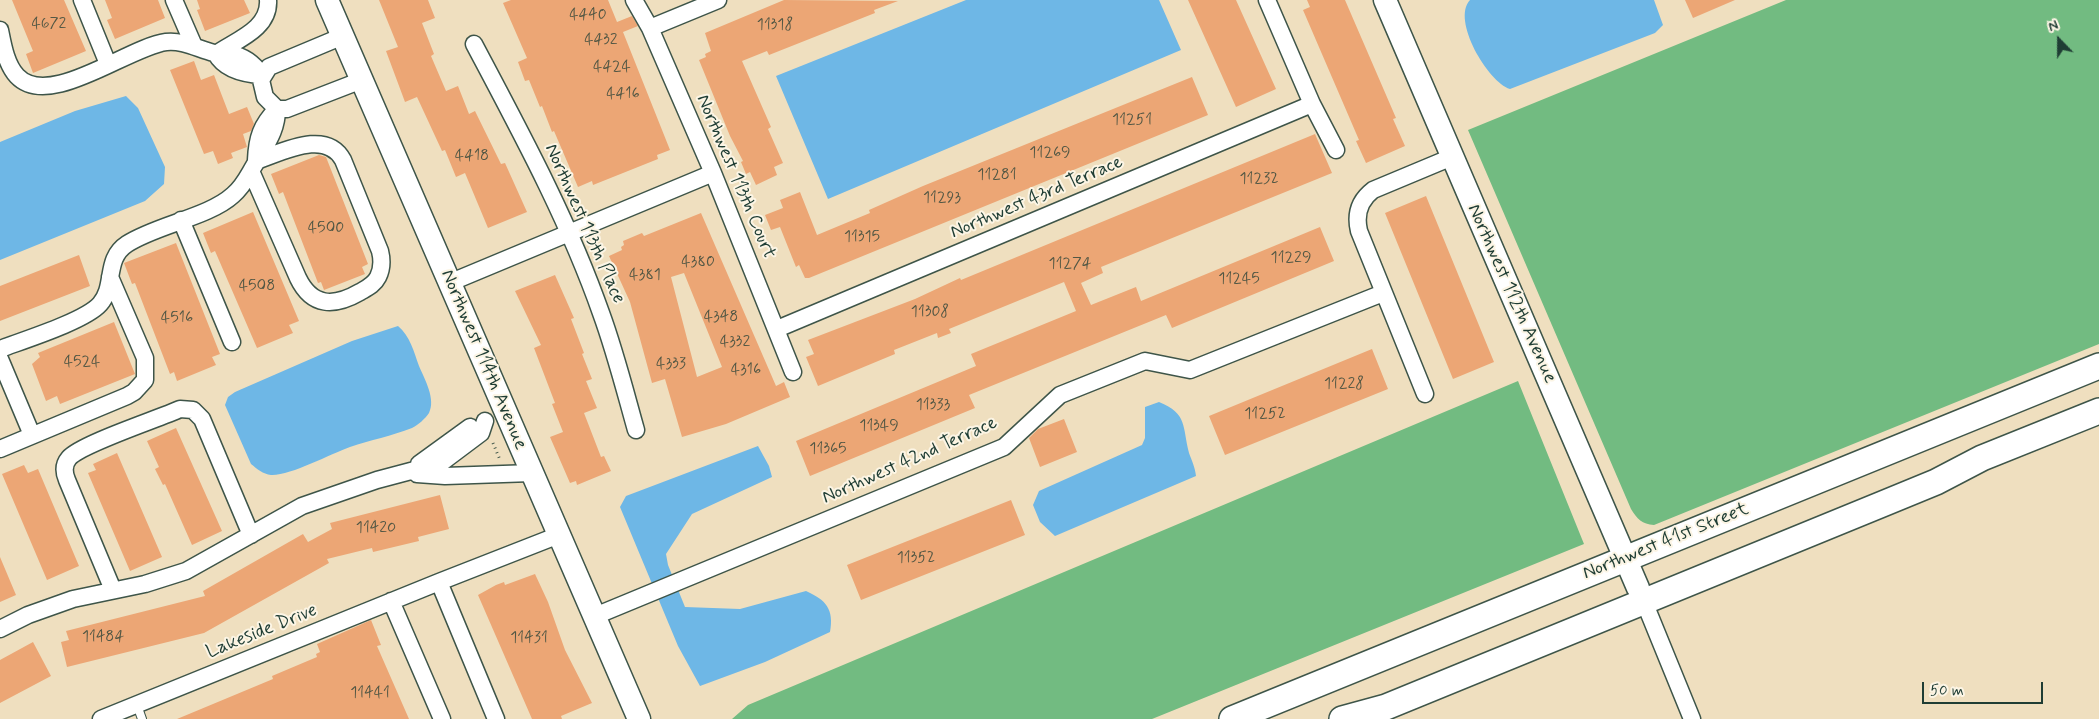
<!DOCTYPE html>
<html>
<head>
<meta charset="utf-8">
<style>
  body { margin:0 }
  #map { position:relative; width:2099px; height:719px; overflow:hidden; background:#efdfbf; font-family:Mynerve,sans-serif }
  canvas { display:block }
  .north { position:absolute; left:2034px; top:15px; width:50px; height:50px; -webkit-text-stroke:4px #fcf5e5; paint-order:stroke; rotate:338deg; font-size:14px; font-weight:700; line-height:20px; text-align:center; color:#1f3d34 }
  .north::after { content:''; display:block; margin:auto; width:18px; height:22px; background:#1f3d34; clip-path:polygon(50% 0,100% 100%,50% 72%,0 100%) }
  .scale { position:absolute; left:1922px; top:682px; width:121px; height:22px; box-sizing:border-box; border:2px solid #1f3d34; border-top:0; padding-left:6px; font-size:15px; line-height:18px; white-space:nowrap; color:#1f3d34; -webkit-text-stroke:4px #fcf5e5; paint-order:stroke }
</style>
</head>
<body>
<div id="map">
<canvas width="2099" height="719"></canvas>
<div class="north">N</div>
<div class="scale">50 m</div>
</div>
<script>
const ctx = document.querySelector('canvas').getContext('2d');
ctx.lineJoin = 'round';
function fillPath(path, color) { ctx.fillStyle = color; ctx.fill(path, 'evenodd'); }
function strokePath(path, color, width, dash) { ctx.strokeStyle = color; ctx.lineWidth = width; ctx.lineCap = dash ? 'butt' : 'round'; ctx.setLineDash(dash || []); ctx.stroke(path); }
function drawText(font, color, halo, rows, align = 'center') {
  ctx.font = font + ' Mynerve,sans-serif'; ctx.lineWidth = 4; ctx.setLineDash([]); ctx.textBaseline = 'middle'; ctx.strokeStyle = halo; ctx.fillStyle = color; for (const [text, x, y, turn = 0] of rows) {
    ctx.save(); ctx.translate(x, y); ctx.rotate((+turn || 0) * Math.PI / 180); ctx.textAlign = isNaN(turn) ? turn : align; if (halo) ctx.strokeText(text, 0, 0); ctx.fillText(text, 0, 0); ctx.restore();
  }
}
const forest = new Path2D(`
  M1786,0H2099V344L1654,525C1642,524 1637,519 1631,509L1468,130Z
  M1518,381L1584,544L1152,719H732L748,705Z`);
const water = new Path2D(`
  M966,0H1159L1181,50L828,199L776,76Z
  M1470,0H1654L1663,25L1655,33L1510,89C1488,82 1451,20 1470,0Z
  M126,96L138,108L165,167L164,184L145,201L0,260V142L75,111Z
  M398,326C410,336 414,352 419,366C425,380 436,399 429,413C425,419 418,425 412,428C392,436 370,440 350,447C330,454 290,476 271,475C263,474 257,469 251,464L225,405L228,397L235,392L352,341Z
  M1159,402C1188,414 1182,426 1189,453C1192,461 1195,467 1196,476L1055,536L1040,522L1033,505L1039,491L1142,445L1145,438V407Z
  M758,446L769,466L772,477L692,514L666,554L668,565L685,607L740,609L806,591C826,600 834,609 830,632L765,662L700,686L678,646L620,507L626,496Z`);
const building = new Path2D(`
  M12,0H64L86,51L33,73L26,54L33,51Z
  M105,0H158L165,18L115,39L107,20L112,18Z
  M197,0H244L250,13L205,31L197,10L200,9Z
  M379,0H428L435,18L422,23L434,54L431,56L446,91L458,86L469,114L475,111L501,164L505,163L527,212L488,228L465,173L456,177L445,150L442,151L417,97L405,102L386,51L398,47Z
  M511,0H608L617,22L632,16L638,26L623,32L670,150L657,155L658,159L593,185L592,181L578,187L554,131L552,132L542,106L540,107L529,80L525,81L518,62L527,58L503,3Z
  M784,0L898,1L874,10L875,13L769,55L767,51L742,61L771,127L768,129L783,163L774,167L777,175L756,185L750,172L746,174L741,162L743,161L730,136L699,60L706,57L705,54L711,51L705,33Z
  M1188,0H1236L1276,89L1236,107Z
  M1307,0H1345L1396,118L1393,119L1405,146L1366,163L1356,141L1359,140L1303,10L1310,7Z
  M1685,0H1735L1693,18Z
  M194,61L201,80L214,75L229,114L247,107L254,124L251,131L243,134L247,147L231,153L233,158L218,164L213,151L204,154L170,70Z
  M1192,77L1208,115L809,278H805L799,265L796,267L780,227L771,230L765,215L783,208L780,200L800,192L817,235L870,213L869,210L923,186Z
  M1315,134L1332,173L1101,267L1103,273L1081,283L1091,305L1136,287L1141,301L1320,227L1334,261L1172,328L1166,315L969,395L975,408L810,476L796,441L976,366L971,354L1076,311L1064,282L949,329L951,333L938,338L937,333L894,350L895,354L818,386L806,357L814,354L808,340L915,299L960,278L961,280Z
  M319,155L326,157L368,264L362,267L365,274L324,290L321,282L318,283L283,192L279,194L271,174Z
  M1426,196L1494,362L1453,379L1385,213Z
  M253,212L299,321L289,325L293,333L257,348L215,251L211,253L203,233Z
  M701,213L776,386L784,382L790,397L726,424L682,437L665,379L652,383L630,302L609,256L622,250L621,247L624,245L623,241L642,233L644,236ZM684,273L722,367L697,377L671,277Z
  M176,243L220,354L212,357L216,365L177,381L174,372L170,374L135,283L132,284L124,263Z
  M79,255L90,286L0,321V286Z
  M555,275L574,318L571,319L584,353L582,354L592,379L586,381L597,408L584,413L601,457L604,456L611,471L577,485L576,481L570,483L550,437L563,432L552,404L555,403L534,348L541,345L515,291Z
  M114,322L135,374L60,404L57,396L46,401L32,364L40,357L38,353Z
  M1372,349L1388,389L1225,455L1209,416Z
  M1064,419L1077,452L1040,467L1029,438L1038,429Z
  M176,428L222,531L192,545L165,484L163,485L155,469L159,467L147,441Z
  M117,453L162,557L130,571L88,473L96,470L93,464Z
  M24,465L28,473L38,469L79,566L47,580L2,474Z
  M440,495L449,529L418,537L419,541L373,552L372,548L327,559L329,563L204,633L67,667L61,642L69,640L66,631L205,596L203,591L303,534L308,542L332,529L330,523Z
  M1011,500L1025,535L861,600L847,565Z
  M0,557L16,595L0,602Z
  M535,574L548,602L565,650L592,703L561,716L562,719H532L478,595L496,585L504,582L505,585Z
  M371,620L381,645L377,646L409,719H177L273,679L272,676L317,657L316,654L320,652L317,644Z
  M33,642L51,676L0,703V660Z`);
const path = new Path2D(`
  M493,443L500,460`);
const lane = new Path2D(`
  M137,705L142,719`);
const street = new Path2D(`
  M82,0L108,64
  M174,0L194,46
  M634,0L650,28L713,173L793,372
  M1267,0L1312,104L1336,150
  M650,28L718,0
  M0,30C3,45 6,64 17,76C49,110 128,47 166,42C183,40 198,49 214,53C219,54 224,52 229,53C244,56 253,63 262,75
  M343,36L269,67L261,80L265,97L277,109H287L362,80
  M474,44C520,131 568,219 601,313C615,351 625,391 636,430
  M216,54C236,40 270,29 268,0
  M216,54C225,70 244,74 262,75
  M256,160C257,138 261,125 277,109
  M251,171L298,278C312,307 334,307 360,292C367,288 374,285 378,277C382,269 382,259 380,251L343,160C326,128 281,153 256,161
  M181,220L232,342
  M449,283L713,173
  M777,329L1312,104
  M0,349C24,340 85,321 100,304C116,286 104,259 127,244C156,225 209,217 233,195C245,185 249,173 257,161C267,143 277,130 277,109
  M0,359L32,435
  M1425,394L1359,231C1355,214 1360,200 1373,190L1452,157
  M0,449L127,396L134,392L145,380V358L110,277
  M419,464L470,427
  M417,474L445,476L532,473
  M439,582L496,719
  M113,590L67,480C64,473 63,465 69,458C81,444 158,419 180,409L193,410L202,419L251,535
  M1641,594L1692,719
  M391,601L442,719
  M595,616L1004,447L1060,395L1145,361L1190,370L1383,293
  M0,629L28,615L73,599L145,584L186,571L302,506L377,480L441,463L481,433L485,421
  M101,719L439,582L559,535`);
const secondary = new Path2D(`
  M327,0L639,719
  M1385,0L1638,588`);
const primary = new Path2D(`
  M1232,719L2099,366
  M1342,719L1386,707L1880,505L1936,482L1982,458L2099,411`);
const numberNames = [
  ["4440",588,16],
  ["4672",49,25],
  ["11318",775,26],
  ["4432",601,41],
  ["4424",612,68],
  ["4416",623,95],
  ["11251",1132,121],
  ["11269",1050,154],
  ["4418",472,157],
  ["11281",997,176],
  ["11232",1259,180],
  ["11293",942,199],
  ["4500",326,229],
  ["11315",862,238],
  ["11229",1291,259],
  ["4380",698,263],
  ["11274",1070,265],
  ["4381",645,276],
  ["11245",1239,280],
  ["4508",257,287],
  ["11308",930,313],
  ["4348",721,318],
  ["4516",177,319],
  ["4332",735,343],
  ["4524",82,363],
  ["4333",671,365],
  ["4316",746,371],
  ["11228",1344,385],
  ["11333",933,406],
  ["11252",1265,415],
  ["11349",879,427],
  ["11365",828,450],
  ["11420",376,529],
  ["11352",916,559],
  ["11484",103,638],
  ["11431",529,639],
  ["11441",370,694]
];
const streetNames = [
  ["Northwest 113th Court",735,177,67],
  ["Northwest 43rd Terrace",1037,198,-23],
  ["Northwest 113th Place",584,224,66],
  ["Northwest 112th Avenue",1511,294,66],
  ["Northwest 114th Avenue",483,360,67],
  ["Northwest 42nd Terrace",910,461,-24],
  ["Northwest 41st Street",1666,542,-22],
  ["Lakeside Drive",262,632,-22]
];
fillPath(forest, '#72bb81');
fillPath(water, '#6eb7e6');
fillPath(building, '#eca675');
strokePath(lane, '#3e5549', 10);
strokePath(street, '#3e5549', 19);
strokePath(secondary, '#3e5549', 25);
strokePath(primary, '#3e5549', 28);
strokePath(path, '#3e5549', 3, [1, 4]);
strokePath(lane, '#fff', 8);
strokePath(street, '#fff', 16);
strokePath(secondary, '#fff', 22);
strokePath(primary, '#fff', 25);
drawText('16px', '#525744', null, numberNames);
drawText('19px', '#1f3d34', '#fcf5e5', streetNames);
</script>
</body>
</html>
